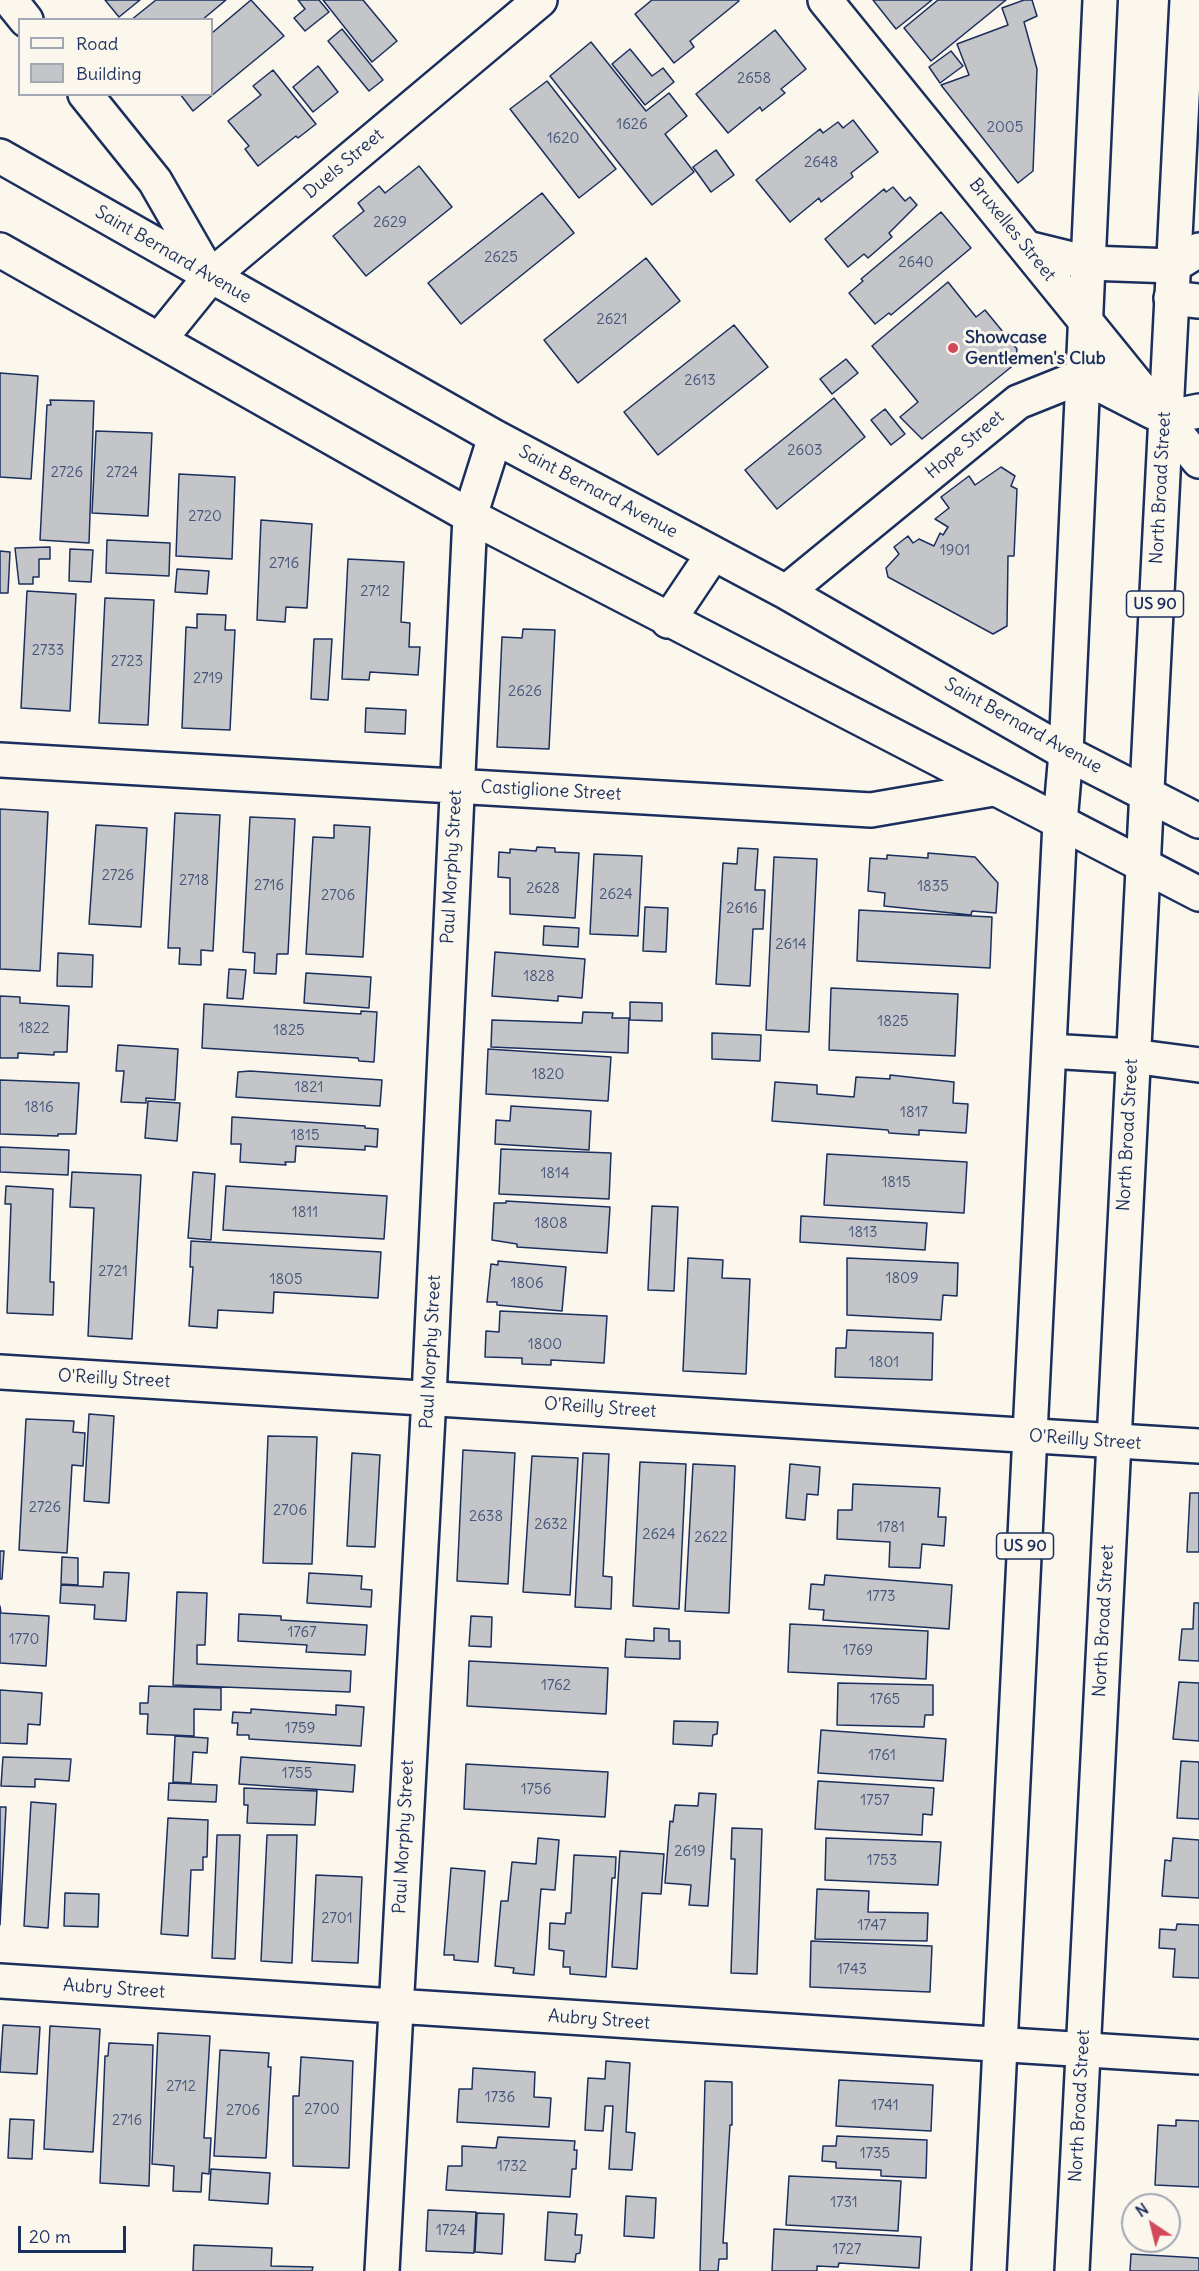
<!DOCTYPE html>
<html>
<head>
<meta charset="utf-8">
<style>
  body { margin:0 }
  #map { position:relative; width:1199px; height:2271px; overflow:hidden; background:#fbf7ec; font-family:Delius,sans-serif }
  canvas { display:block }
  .legend { position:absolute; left:18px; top:18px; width:195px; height:78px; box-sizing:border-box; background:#fbf7ec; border:2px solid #a1a7b3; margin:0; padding:8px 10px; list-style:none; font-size:18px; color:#1b2f5e }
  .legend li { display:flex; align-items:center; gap:12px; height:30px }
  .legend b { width:30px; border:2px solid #a1a7b3 }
  .north { position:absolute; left:1121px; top:2193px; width:60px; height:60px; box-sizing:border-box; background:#fbf7ec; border:2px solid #a1a7b3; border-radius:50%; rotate:325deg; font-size:16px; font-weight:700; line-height:24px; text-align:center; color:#1b2f5e }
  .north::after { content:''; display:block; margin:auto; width:21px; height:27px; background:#d1495b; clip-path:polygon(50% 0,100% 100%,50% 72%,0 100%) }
  .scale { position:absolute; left:18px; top:2226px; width:108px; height:27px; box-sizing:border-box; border:3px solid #1b2f5e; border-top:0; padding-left:8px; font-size:18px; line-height:21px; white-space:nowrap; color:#1b2f5e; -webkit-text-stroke:4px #fbf7ec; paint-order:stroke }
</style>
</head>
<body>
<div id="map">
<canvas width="1199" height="2271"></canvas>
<ul class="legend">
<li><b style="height:8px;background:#fbf7ec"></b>Road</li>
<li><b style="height:16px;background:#c3c5c9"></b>Building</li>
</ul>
<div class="north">N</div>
<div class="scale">20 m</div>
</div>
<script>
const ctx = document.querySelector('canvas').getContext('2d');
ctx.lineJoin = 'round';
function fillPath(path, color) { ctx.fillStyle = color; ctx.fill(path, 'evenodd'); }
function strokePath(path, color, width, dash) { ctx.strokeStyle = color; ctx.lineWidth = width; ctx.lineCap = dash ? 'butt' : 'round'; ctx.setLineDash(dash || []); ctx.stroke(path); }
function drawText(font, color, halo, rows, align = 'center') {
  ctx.font = font + ' Delius,sans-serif'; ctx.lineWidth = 6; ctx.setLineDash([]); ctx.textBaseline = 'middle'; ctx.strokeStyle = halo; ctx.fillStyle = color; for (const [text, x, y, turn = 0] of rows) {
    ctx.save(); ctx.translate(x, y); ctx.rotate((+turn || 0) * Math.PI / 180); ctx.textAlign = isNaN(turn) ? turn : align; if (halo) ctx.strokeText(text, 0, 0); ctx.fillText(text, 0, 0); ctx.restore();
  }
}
const building = new Path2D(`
  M105,0H140L119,17Z
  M156,0H226L202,20H131Z
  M251,0L284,36L193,111L180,94H212V33Z
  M298,0H319L329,12L305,31L294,18L305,9Z
  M323,0H363L397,41L372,62Z
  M652,0H738L739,1L690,41L694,47L674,63L635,14Z
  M873,0H932L896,29Z
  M938,0H1006L931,61L904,28Z
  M1024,0H1032L1037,16L1024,22L1037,69L1033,171L1018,183L941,85L969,75L957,44L1008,25L1002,8Z
  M342,29L383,80L369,91L328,41Z
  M775,30L806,69L781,89L785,93L762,111L760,107L728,133L696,94Z
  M591,42L646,111L669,93L687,116L665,134L694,172L652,205L550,76Z
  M630,49L652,76L663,68L674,82L645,105L612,64Z
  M951,51L963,66L940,83L929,67Z
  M318,66L338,92L313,112L293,87Z
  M273,70L316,124L298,138L296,136L258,166L245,149L249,146L228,121L261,95L253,86Z
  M547,81L616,169L579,198L510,109Z
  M853,120L878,152L851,173L853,177L821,202L819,198L790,222L756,180L820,129L823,133L838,122L843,128Z
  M716,150L734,175L711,192L693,167Z
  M419,166L452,207L366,276L333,236L364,211L358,203L379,186L385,193Z
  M893,187L905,201L910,197L917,205L889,233L892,237L868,258L864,254L848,267L825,239L884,189L886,192Z
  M542,193L574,233L461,324L428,283Z
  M941,212L971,248L891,315L889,313L875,324L849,293L863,281L861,279Z
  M646,258L680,301L578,383L544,340Z
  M948,282L976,317L985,310L1017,349L1015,364L922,439L900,417L918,402L872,346Z
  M734,325L768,367L658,455L624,412Z
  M846,359L858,373L832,394L820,379Z
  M0,373L38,376L31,479L0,477Z
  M834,398L865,437L777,509L745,470Z
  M50,400L94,401L89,543L40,540L47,405H51Z
  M885,409L905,434L891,445L871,420Z
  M96,431L152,433L148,516L92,513Z
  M1001,467L1015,476L1011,486L1017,489L1014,556H1008L1007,626L993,634L888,577L886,568L899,554L894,547L908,536L913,543L919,539L934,546L940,533L943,535L948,527L935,519L949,508L941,497L969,476L975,485Z
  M179,474L235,477L232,559L176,556Z
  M261,520L312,524L307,608L286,607L285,622L257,620Z
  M107,540L170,543L169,576L106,573Z
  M50,547V559H39V577H33V584H19L15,548Z
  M70,549L93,550L91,582L69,581Z
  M0,551L10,552L8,593H0Z
  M348,559L404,562L401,622L410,623L409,647H420L418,675L370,672L369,680L342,679Z
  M177,569L209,571L207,594L175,592Z
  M27,591L76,594L70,711L21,708Z
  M105,598L154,600L148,725L99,723Z
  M197,614L226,615L225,630H235L230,730L182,728L186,627L197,628Z
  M523,629L555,630L549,749L497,747L502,637L522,638Z
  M314,639H332L328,700L311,699Z
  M366,708L406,710L405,734L365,732Z
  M0,809L48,812L40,971L0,969Z
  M175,813L220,815L213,951L201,950V965L179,964L180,948H168Z
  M250,817L295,819L288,954H277L276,974L254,973L255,953L243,952Z
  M96,825L147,828L141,927L89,924Z
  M334,825L370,827L363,957L306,954L313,837L334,838Z
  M537,847L555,848V852L579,853L575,918L510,914V878L498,877L499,852L510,853V849L536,851Z
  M738,848L758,849L755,890H765L763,929H753L750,986L716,984L723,863L737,864Z
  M928,853L975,857L998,883L996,913L972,911L971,915L884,906L885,893L868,891L870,858L887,859V855L928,858Z
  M594,854L642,856L638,936L590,934Z
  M774,857L817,859L809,1032L766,1030Z
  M645,907L668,908L666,952L643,951Z
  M859,910L992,917L990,968L857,961Z
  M544,926L579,928L578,947L543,945Z
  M495,952L585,959L582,998L558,996V1001L492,996Z
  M58,953L93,955L92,987L57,986Z
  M229,969L246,970L243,999L227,998Z
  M306,973L371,977L369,1008L304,1003Z
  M831,988L958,994L955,1056L829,1050Z
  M0,996L20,997V1003L69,1006L67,1052H54V1055L18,1053V1058H0Z
  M630,1002L662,1003V1021L630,1020Z
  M204,1004L361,1014V1011L377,1012L374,1062L359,1061L358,1058L202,1048Z
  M583,1012L613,1013L612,1018H629L628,1053L491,1047L492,1020L582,1023Z
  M712,1033L761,1035L760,1061L712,1059Z
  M118,1045L178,1049L175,1100L146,1098V1103L121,1102L124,1071H116Z
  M488,1049L611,1057L608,1101L486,1094Z
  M250,1071L382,1080L380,1106L236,1097L238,1072Z
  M890,1075L954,1082L953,1103L968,1104L966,1133L919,1130V1135L889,1133L888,1130L772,1121L775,1082L817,1085V1094L854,1097L856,1077L890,1079Z
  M0,1080L79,1083L76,1134H58V1136L0,1134Z
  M148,1101L180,1103L177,1141L145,1138Z
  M511,1106L591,1111L589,1150L495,1144L496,1120L510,1121Z
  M232,1117L365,1126V1128L378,1129L377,1147L365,1146V1150L296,1146L295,1162H285L286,1165L240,1162L241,1144H231Z
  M0,1147L69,1150L68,1175L0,1172Z
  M501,1149L611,1153L609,1199L499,1194Z
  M827,1154L967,1162L964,1213L824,1205Z
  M72,1172L141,1175L132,1339L88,1336L94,1208L70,1207Z
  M193,1172L215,1174L211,1240L188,1238Z
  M6,1186L53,1189L50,1282H54L53,1315L7,1313L11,1204H5Z
  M226,1186L387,1196L384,1239L223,1230Z
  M506,1201L610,1207L607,1253L517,1247V1244L492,1240L494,1203H506Z
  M652,1206L678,1207L674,1291L648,1290Z
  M801,1216L927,1223L925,1250L800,1242Z
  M191,1241L381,1252L378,1298L274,1292L273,1313L218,1310L217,1328L189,1326L193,1267H190Z
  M688,1258L723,1260L722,1278L750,1279L746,1374L683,1371Z
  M847,1258L958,1263L957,1296L943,1295L941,1320L847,1315Z
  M498,1261L566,1267L562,1311L497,1305V1302H487L491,1264L498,1265Z
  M500,1311L607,1316L604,1363L551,1360V1365L522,1364V1358L485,1357L486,1331L499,1332Z
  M847,1330L933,1333L932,1380L835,1377L836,1348H846Z
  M89,1414L114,1416L109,1503L84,1501Z
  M26,1419L74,1421L73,1432L85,1433L83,1466L72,1465L67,1553L19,1550Z
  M268,1436L317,1437L312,1564L263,1563Z
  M463,1450L515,1453L508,1584L457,1581Z
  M352,1453L380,1455L375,1547L347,1546Z
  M583,1453L609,1454L603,1576L612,1577L611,1609L575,1607Z
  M532,1456L578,1458L570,1595L523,1592Z
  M640,1462L686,1464L679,1609L633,1606Z
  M693,1464L735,1466L729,1613L685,1611Z
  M790,1464L820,1467L818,1495L807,1494L805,1520L786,1518Z
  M853,1484L940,1488L938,1517H946L944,1546L922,1544L920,1568L889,1567L890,1542L837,1539L838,1510H852Z
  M1190,1493H1199V1552H1187Z
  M0,1551H4L2,1579H0Z
  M62,1557L78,1558V1585L61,1584Z
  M104,1572L129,1573L126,1621L94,1619L95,1605L60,1603L61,1585L103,1587Z
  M309,1573L362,1576L361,1589L372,1590L371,1607L307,1603Z
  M825,1575L952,1585L949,1629L823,1620L824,1610L809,1609L811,1584L824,1585Z
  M177,1592L207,1593L205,1645H197V1664L351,1671L350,1692L173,1685Z
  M1194,1603H1199V1661L1179,1660L1182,1629H1193Z
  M0,1606L1,1613L49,1616L46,1666L0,1663Z
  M239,1614L281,1616V1620L367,1625L365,1655L306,1652L307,1645L238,1641Z
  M471,1616L492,1617L491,1647L469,1646Z
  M790,1624L928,1631L926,1679L788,1672Z
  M654,1628L669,1629V1641H680V1659L625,1657L626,1639L654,1641Z
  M469,1661L608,1668L606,1714L467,1706Z
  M1179,1682L1199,1683V1741L1173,1739Z
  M838,1683L933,1685V1715H925L924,1727L837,1725Z
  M149,1686L221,1688V1710L194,1709V1736L147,1734L148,1714H140V1703H148Z
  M0,1690L42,1693L40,1725L28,1724L27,1744L0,1743Z
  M336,1705L364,1707L361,1746L249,1739V1735H237L238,1723H232L233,1712L251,1713V1709L336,1715Z
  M674,1721L718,1722L717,1734L713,1735L712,1746L673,1744Z
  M821,1730L946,1739L943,1781L818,1773Z
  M175,1736L208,1738L207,1753L193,1752L191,1783L173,1782Z
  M3,1757L71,1759L69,1781L35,1779V1787L1,1786Z
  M241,1757L355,1765L353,1792L239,1784Z
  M1181,1761L1199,1762V1819L1177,1818Z
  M466,1764L608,1772L605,1817L464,1809Z
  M818,1781L934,1788L932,1815L923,1814L922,1835L815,1829Z
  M169,1783L217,1785L216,1802L168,1800Z
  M244,1788L317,1791L315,1825L247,1823L248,1805H244Z
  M699,1793L716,1794L708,1906L689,1905L691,1885L665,1883L670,1821L673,1822L675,1805L698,1806Z
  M31,1802L56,1804L48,1928L24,1926Z
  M0,1807H6L0,1925Z
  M168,1818L208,1820L207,1857H203V1870H191L188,1936L161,1934Z
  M732,1828L762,1829L757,1974L731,1973L735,1859H731Z
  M217,1835H240L235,1959L212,1958Z
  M267,1835H297L292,1963L261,1961Z
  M538,1838L559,1840L555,1890L541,1889L534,1975L513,1973L514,1968L495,1966L501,1901H508L512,1862L536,1864Z
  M826,1838L941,1842L938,1885L825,1880Z
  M1173,1838L1199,1840V1898L1162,1896L1165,1860L1171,1861Z
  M620,1851L664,1854L661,1894L642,1893L637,1969L612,1967Z
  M574,1855L616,1857L615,1878H612L606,1977L570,1974V1967H563L564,1951L549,1949L550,1923L565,1924L566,1913H571Z
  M451,1868L485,1871L478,1962L454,1960V1955H444Z
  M316,1875L362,1877L358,1963L312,1961Z
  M817,1889L869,1891L868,1912L928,1913L927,1941L815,1939Z
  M65,1893L99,1894L98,1927L64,1926Z
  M1177,1924L1199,1925V1978L1173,1977L1175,1949L1159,1948L1160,1929L1176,1930Z
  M811,1941L932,1946L930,1992L810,1987Z
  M3,2025L40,2027L37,2074L0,2072Z
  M50,2026L100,2029L93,2152L44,2149Z
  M158,2033L210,2036L204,2138H211L209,2174L202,2173L201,2192L173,2191L174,2166L152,2164Z
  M109,2043L153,2045L149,2186L100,2183L105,2056H108Z
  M220,2050L269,2053L268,2067H271L266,2158L214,2156Z
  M301,2057L353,2061L349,2168L293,2166V2096H299Z
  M606,2061L630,2063L626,2132L635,2133L632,2170L609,2169L613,2106H605L603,2131L585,2130L588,2078L605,2079Z
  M473,2068L535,2072L534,2097L551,2098L549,2127L457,2122L459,2089H472Z
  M839,2080L933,2085L931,2131L836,2126Z
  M705,2081L732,2082V2125H730L723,2243H727V2259H719L718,2271H700Z
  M10,2119L34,2120L32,2159L8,2158Z
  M1176,2120L1199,2121V2187L1155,2185L1158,2125L1176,2126Z
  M837,2136L927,2140L926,2178L881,2176V2170L836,2168V2162L822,2161L823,2146H836Z
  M498,2137L575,2141L574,2150H577L576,2169H572L570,2197L446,2190L448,2166H462V2146L496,2148Z
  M211,2169L270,2173L268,2204L209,2200Z
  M789,2176L901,2181L898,2231L786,2225Z
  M626,2196L656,2198L654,2238L624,2236Z
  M428,2210L476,2212L474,2253L426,2251Z
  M548,2212L577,2214L575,2235H582L580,2253L576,2254L575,2262L545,2260Z
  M477,2213L504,2214L502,2254L475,2252Z
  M774,2229L921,2237L919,2268L839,2263L838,2267L817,2266V2271H772Z
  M194,2245L272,2248L271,2266L313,2267L312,2271H193Z
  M1131,2254L1199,2258V2271H1130Z`);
const minor = new Path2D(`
  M10,0L26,20
  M825,0L1199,461
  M85,94L155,181L209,275
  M0,156L495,437L786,592L1066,753L1199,821
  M1027,248L1088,263L1173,266L1199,250
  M0,250L470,516L1199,894
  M1171,298L1199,301
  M159,340L210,277L540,0
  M1165,418L1199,411
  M786,592L1018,402L1083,376L1153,412
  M668,621L713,554
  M0,760L871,810L993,789
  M1132,1056L1199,1065
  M0,1372L1199,1446
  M0,1981L1199,2057
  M382,2271L429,1397L470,516L495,437`);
const major = new Path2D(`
  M1049,1051L1132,1056
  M989,2271L1060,822L1066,753L1100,0
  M1072,2271L1187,0`);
const markers = [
  [953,348,6,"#d1495b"]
];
const numberNames = [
  ["2658",754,79],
  ["1626",632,125],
  ["2005",1005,128],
  ["1620",563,139],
  ["2648",821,163],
  ["2629",390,223],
  ["2625",501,258],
  ["2640",916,263],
  ["2621",612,320],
  ["2613",700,381],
  ["2603",805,451],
  ["2726",67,473],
  ["2724",122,473],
  ["2720",205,517],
  ["1901",955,551],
  ["2716",284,564],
  ["2712",375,592],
  ["2733",48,651],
  ["2723",127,662],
  ["2719",208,679],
  ["2626",525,692],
  ["2726",118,876],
  ["2718",194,881],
  ["2716",269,886],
  ["1835",933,887],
  ["2628",543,889],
  ["2624",616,895],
  ["2706",338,896],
  ["2616",742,909],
  ["2614",791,945],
  ["1828",539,977],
  ["1825",893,1022],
  ["1822",34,1029],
  ["1825",289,1031],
  ["1820",548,1075],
  ["1821",309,1088],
  ["1816",39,1108],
  ["1817",914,1113],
  ["1815",305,1136],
  ["1814",555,1174],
  ["1815",896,1183],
  ["1811",305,1213],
  ["1808",551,1224],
  ["1813",863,1233],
  ["2721",113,1272],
  ["1809",902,1279],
  ["1805",286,1280],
  ["1806",527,1284],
  ["1800",545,1345],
  ["1801",884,1363],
  ["2726",45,1508],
  ["2706",290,1511],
  ["2638",486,1517],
  ["2632",551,1525],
  ["1781",891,1528],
  ["2624",659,1535],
  ["2622",711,1538],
  ["1773",881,1597],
  ["1767",302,1633],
  ["1770",24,1640],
  ["1769",858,1651],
  ["1762",556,1686],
  ["1765",885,1700],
  ["1759",300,1729],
  ["1761",882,1756],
  ["1755",297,1774],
  ["1756",536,1790],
  ["1757",875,1801],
  ["2619",690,1852],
  ["1753",882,1861],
  ["2701",337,1919],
  ["1747",872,1926],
  ["1743",852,1970],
  ["2712",181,2087],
  ["1736",500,2098],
  ["1741",885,2106],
  ["2700",322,2110],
  ["2706",243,2111],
  ["2716",127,2121],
  ["1735",875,2154],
  ["1732",512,2167],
  ["1731",844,2203],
  ["1724",451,2231],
  ["1727",847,2250]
];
const shields = [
  [1155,604,57],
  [1025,1546,57]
];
const shieldNames = [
  ["US 90",1155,604],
  ["US 90",1025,1546]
];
const streetNames = [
  ["Duels Street",344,164,-40],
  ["Bruxelles Street",1012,230,51],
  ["Saint Bernard Avenue",173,255,30],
  ["Hope Street",965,445,-40],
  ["North Broad Street",1161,488,-87],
  ["Saint Bernard Avenue",598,492,28],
  ["Saint Bernard Avenue",1023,726,29],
  ["Castiglione Street",551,791,3],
  ["Paul Morphy Street",452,867,-87],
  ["North Broad Street",1128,1135,-87],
  ["Paul Morphy Street",431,1352,-87],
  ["O'Reilly Street",114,1379,3],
  ["O'Reilly Street",600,1408,4],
  ["O'Reilly Street",1085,1440,4],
  ["North Broad Street",1104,1621,-87],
  ["Paul Morphy Street",404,1837,-87],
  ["Aubry Street",114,1989,4],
  ["Aubry Street",599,2020,4],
  ["North Broad Street",1080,2106,-87]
];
const poiNames = [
  ["Showcase",965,338],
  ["Gentlemen's Club",965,359]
];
fillPath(building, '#c3c5c9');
strokePath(building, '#1b2f5e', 1.5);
strokePath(minor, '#1b2f5e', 38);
strokePath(major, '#1b2f5e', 38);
strokePath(minor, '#fbf7ec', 33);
strokePath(major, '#fbf7ec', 33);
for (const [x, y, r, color] of markers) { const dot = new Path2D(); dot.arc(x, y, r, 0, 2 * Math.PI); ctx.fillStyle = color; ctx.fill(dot); strokePath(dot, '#fbf7ec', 2); }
drawText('15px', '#455479', null, numberNames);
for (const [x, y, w] of shields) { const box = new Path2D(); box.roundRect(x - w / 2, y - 13, w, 26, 4.5); ctx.fillStyle = '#fbf7ec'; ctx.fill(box); strokePath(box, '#1b2f5e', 1.5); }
drawText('bold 16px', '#1b2f5e', null, shieldNames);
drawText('18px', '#1b2f5e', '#fbf7ec', streetNames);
drawText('bold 18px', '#1b2f5e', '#fbf7ec', poiNames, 'left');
</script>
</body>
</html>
